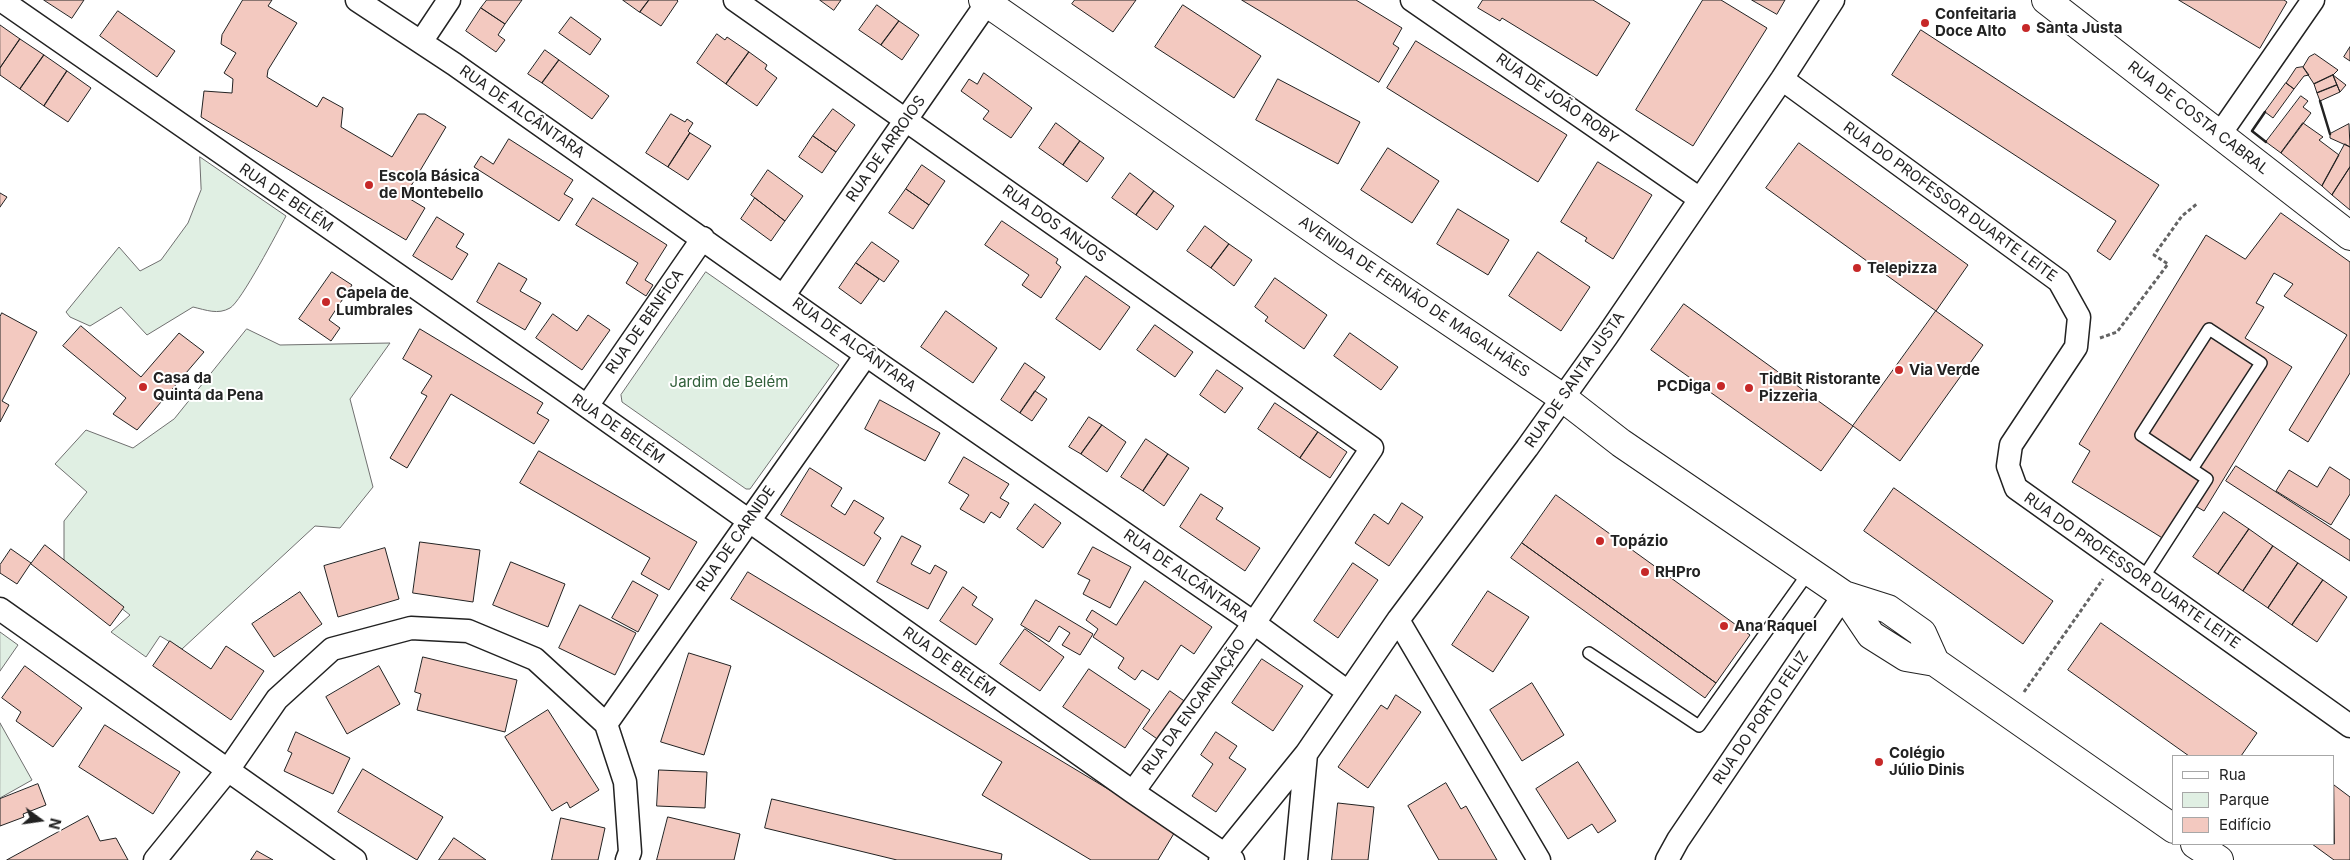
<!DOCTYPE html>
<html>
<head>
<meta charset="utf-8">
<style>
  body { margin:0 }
  #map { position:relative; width:2350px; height:860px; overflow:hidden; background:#fff; font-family:Inter,sans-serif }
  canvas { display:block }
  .legend { position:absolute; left:2172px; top:755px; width:162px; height:90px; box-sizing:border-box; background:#fff; border:1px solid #a7a7a7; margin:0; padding:6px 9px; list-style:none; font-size:15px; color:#222 }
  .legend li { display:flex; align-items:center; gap:10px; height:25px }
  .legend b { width:25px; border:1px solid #a7a7a7 }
  .north { position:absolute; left:15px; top:795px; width:50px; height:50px; -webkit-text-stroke:4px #fff; paint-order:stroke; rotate:104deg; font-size:14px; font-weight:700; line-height:20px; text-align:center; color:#222 }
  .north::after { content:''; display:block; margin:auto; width:18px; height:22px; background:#222; clip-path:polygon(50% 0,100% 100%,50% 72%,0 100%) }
</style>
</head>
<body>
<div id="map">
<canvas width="2350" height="860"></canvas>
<ul class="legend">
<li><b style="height:6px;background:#fff"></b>Rua</li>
<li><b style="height:14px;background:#e0efe3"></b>Parque</li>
<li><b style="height:14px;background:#f3c9c0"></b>Edifício</li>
</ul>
<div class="north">N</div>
</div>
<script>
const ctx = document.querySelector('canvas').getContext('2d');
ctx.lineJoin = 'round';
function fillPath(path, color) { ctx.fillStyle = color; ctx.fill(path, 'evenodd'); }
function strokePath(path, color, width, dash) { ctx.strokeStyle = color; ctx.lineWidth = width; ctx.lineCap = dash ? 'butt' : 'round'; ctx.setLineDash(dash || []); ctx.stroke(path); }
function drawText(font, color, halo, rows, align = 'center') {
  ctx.font = font + ' Inter,sans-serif'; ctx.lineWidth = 4; ctx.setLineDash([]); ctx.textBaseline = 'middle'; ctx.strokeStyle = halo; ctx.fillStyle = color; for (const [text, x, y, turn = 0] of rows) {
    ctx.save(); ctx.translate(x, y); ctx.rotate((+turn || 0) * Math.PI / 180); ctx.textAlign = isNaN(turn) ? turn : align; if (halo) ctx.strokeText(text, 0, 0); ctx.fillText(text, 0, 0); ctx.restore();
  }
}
const green = new Path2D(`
  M200,157L286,216C278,231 241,302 230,308C218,315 206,310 193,307L147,335L121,307L90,326L70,317L66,312L119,247L140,271L161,260L188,223L201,190Z
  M706,272L839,365L750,489H746L622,402L621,395Z
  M247,329L280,345L390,343L350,399L373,487L340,528L315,526L182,649L160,636L146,657L111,632L130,615L64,563V521L87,492L55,464L86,430L133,448L174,419Z
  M0,632L18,645L0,671Z
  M0,723L32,780L0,798Z`);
const building = new Path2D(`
  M44,0H84L72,18Z
  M243,0H272L268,6L297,23L268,70L267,77L317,107L323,97L343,108L341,127L392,157L418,114H425L446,127L405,196L425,208L406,240L201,117L204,91L232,93L233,79L224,73L236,53L221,44L222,35Z
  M487,0H522L505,24L481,8Z
  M623,0H649L640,12Z
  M649,0H677L678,1L661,26L640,12Z
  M820,0H841L834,10Z
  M1075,0H1136L1113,32L1072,4Z
  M1242,0H1356L1402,28L1393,44L1399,48L1379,82Z
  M1483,0H1593L1630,23L1597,76L1502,18L1500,21L1478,8Z
  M1703,0H1721L1767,28L1693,146L1636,110Z
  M1752,0H1785L1777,14Z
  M2179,0H2284L2287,2L2260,48Z
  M877,5L899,21L881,45L859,30Z
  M1183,5L1261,56L1234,98L1155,47Z
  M481,8L505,24L498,35L505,40L496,52L466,31Z
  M118,11L175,51L157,77L100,36Z
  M571,17L601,39L590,55L559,33Z
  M899,21L919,35L902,60L881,45Z
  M0,25L20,39L0,68Z
  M1921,30L2159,185L2110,260L2097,251L2116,221L1892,75Z
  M717,34L725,40L727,37L749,52L726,84L697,63Z
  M20,39L44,55L20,89L0,75V68Z
  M1416,41L1567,135L1538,182L1387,88Z
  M2350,47V61L2344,57Z
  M545,50L559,60L542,83L528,74Z
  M749,52L767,65L765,69L777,78L757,106L726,84Z
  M2315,54L2338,70L2333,75L2314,84L2303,67L2309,57Z
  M44,55L67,71L44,106L20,89Z
  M559,60L609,96L592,119L542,83Z
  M2303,67L2309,75L2304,76L2294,89L2286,83L2296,68Z
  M67,71L91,88L68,122L44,106Z
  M984,73L1032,108L1011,138L983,119L989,111L961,91L969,79L977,84Z
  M2333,75L2346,85L2340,92L2337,85Z
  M2333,75L2337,85L2317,93L2314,84Z
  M1278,79L1360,122L1338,164L1256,120Z
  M2286,83L2294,89L2273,118L2265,112Z
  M2337,85L2340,92L2320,101L2317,93Z
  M2301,96L2308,101L2303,107L2311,113L2281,153L2266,142Z
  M833,109L855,125L836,152L813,136Z
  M671,114L685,122L687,119L693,123L688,131L690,133L668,167L646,153Z
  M1056,123L1080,141L1063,165L1039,148Z
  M2303,123L2323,137L2319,140L2339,155L2322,186L2281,153Z
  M2349,124L2350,147L2330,138V134Z
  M690,133L711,146L688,180L668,167Z
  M813,136L836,152L822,173L799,157Z
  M509,139L573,180L564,194L573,199L559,221L474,167L481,156L493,164Z
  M1080,141L1104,158L1087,182L1063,165Z
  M1799,143L1968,265L1936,311L1766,188Z
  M2345,144L2350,147V167L2332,195L2322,186Z
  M1388,148L1439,181L1412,223L1361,190Z
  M1598,162L1652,195L1613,259L1585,241L1587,238L1561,222Z
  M922,165L945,181L929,205L906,189Z
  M2350,167V210L2332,195Z
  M768,170L803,196L785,221L751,195Z
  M1130,173L1154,191L1136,215L1112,198Z
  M906,189L929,205L913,229L889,213Z
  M1154,191L1174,206L1157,230L1136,215Z
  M0,193L7,197L0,207Z
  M593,198L667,245L645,280L653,285L646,296L626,283L638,263L576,225Z
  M755,198L785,221L771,241L741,219Z
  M1458,209L1509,240L1488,275L1437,244Z
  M2281,213L2350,262V373L2308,442L2289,430L2347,335L2284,296L2293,284L2274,273L2256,303L2264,307L2245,338L2292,367L2204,511L2187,501L2164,539L2072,482L2090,451L2079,444L2206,235L2245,259Z
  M437,217L464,234L456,247L468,254L452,280L413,256Z
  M1002,221L1058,259L1056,263L1061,267L1041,298L1022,285L1029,275L985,245Z
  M1205,226L1229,244L1211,268L1187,251Z
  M872,242L899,261L884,282L856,263Z
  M1229,244L1252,260L1234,286L1211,268Z
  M1538,252L1590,287L1561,331L1509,296Z
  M499,263L527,279L520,291L541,303L525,330L477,302Z
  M856,263L879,279L861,304L839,288Z
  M332,272L352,285L329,320L340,328L331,341L299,319Z
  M1086,276L1130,307L1100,350L1056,319Z
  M1275,278L1327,315L1304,349L1265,321L1268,317L1255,307Z
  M1684,304L1853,426L1821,471L1651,350Z
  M946,311L997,348L973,383L921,347Z
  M1936,311L1983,345L1900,461L1853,426Z
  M2,313L37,332L2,401L9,405L0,422V317Z
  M553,314L577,331L588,315L610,330L582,370L536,338Z
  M1155,325L1193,352L1175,377L1137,350Z
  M81,326L141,377L179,333L204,352L137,430L113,414L126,398L63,346Z
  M420,329L543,403L537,413L549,420L534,444L451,394L407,468L390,458L427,396L421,393L432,376L403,359Z
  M1350,333L1398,367L1381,390L1334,356Z
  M1025,363L1045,377L1020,413L1001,400Z
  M1217,370L1243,388L1225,413L1200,395Z
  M1035,391L1047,399L1032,421L1020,413Z
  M880,400L940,433L925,461L865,429Z
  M1275,403L1318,432L1300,458L1258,429Z
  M1089,417L1102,425L1081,454L1069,447Z
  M1102,425L1126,442L1107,472L1081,454Z
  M1318,432L1347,452L1330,478L1300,458Z
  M1146,439L1168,454L1143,491L1121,477Z
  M539,451L697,542L669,590L641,574L650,558L520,483Z
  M1168,454L1189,468L1164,506L1143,491Z
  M964,457L1009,484L1000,498L1009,503L1000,518L991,512L984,523L960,509L969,495L949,483Z
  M2236,466L2350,540V561L2226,481Z
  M2330,467L2350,480V494L2331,525L2276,491L2289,470L2317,487Z
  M810,468L842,488L831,506L845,515L854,500L884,518L874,533L881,538L864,566L781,515Z
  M1894,488L2053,601L2023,644L1864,531Z
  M1201,494L1223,508L1216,519L1260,548L1245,571L1180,527Z
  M1556,495L1750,635L1716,683L1522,543Z
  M1402,503L1423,517L1389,566L1355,543L1374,514L1388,524Z
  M1035,504L1061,523L1043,548L1017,529Z
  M2224,512L2249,529L2218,574L2193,557Z
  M2249,529L2273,546L2243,591L2218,574Z
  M902,536L921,546L911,564L930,574L935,565L947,572L928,609L877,582Z
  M420,542L480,550L473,602L413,593Z
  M1522,543L1716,683L1705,698L1511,558Z
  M45,545L124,607L110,626L31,564Z
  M2273,546L2298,563L2268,608L2243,591Z
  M1093,547L1131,567L1110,608L1083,594L1090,580L1078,574Z
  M385,548L399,599L338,617L324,566Z
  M11,549L31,563L17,584L0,573V565Z
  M511,562L565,584L548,627L493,605Z
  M1353,563L1378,580L1338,638L1314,621Z
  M2298,563L2323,580L2292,625L2268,608Z
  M748,572L1176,830L1158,860H1091L982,795L1002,762L731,599Z
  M2323,580L2347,597L2317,642L2292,625Z
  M633,581L658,595L638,632L612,618Z
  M1145,581L1212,627L1194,654L1181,645L1158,680L1142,670L1135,680L1118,668L1124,658L1093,637L1098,629L1086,620L1092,610L1116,625Z
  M963,587L977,597L972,605L993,619L976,645L940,621Z
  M1488,591L1529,617L1493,672L1452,645Z
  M300,592L322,624L274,657L252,624Z
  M1036,600L1093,634L1080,655L1062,645L1070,633L1059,626L1049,642L1021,625Z
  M580,605L636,633L615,675L559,648Z
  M2101,623L2257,733L2241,756H2189L2068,670Z
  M1025,629L1064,657L1040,691L1000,664Z
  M170,641L211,669L226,646L264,671L231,720L153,666Z
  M689,653L731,666L704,755L661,742Z
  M423,657L517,680L505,732L417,710L421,694L415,692Z
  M1262,659L1303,686L1273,731L1232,703Z
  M25,666L82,708L53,747L16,721L21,712L2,698Z
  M379,666L400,704L347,734L326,697Z
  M1089,669L1150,710L1125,748L1063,707Z
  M1532,683L1564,735L1522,761L1490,710Z
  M1170,691L1190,705L1163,743L1143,729Z
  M1396,695L1421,712L1368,788L1338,767L1381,705L1387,709Z
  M548,710L599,790L570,808L567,802L552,811L505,737Z
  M105,725L180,772L153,814L79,767Z
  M296,732L350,758L333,794L284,771L292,753L288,751Z
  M1216,732L1237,746L1229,758L1246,769L1216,812L1192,796L1213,764L1201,755Z
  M1578,762L1616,821L1598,833L1592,824L1568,839L1536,789Z
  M363,769L443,817L417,860L338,812Z
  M659,770L707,772L705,808L657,806Z
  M1446,783L1461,809L1466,806L1497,860H1439L1408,806Z
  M38,784L46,805L23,814L24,817L0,826V799Z
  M2334,785L2350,797V860H2334L2312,844H2334Z
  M772,799L1002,854L1001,860H897L765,828Z
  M1338,803L1374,807L1368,860H1332Z
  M88,816L100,841L116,838L128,860H7Z
  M668,817L740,834L734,860H657Z
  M561,818L605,828L598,860H552Z
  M454,838L486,860H439Z
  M257,851L273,860H251Z`);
const path = new Path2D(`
  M2100,338L2117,332L2168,264L2154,255L2182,216L2198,203
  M2024,692L2103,579`);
const lane = new Path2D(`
  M2143,578L2207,479L2141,435L2209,329L2261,363L2192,469
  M1589,653L1699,726L1809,572`);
const street = new Path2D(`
  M1,0L571,395L1133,792L1233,860
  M357,0L454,64L882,366L1254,623L1348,692
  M735,0L1372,448L1254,623L1133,792
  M1412,0L1700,199
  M421,42L449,0
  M1782,79L2059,281L2079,317L2076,347L2011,445L2008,466L2016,488L2350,726
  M2220,134L2313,0
  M784,295L987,3
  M587,406L703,238
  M0,609L355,860
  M1398,620L1539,860
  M606,724L866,355
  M155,860L228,770L277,699L332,649L411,628L468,631L535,659L606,724L625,782L630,852L627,860
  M1220,860L1306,754L1398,620L1527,448L1607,336L1782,79L1833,0
  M1296,860L1306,754
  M1667,860L1678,840L1844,595`);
const secondary = new Path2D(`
  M2046,0L2350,236`);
const primary = new Path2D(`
  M983,0L1346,252L1563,398L1621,443L1844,595L1888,609L1922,633L1935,662
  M1844,595L1871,635L1906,657L1935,662L2174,829
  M2195,844L2219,860`);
const wall = new Path2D(`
  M2320,101L2330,134
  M2265,112L2252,131L2266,142`);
const markers = [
  [1925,23,5,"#c62828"],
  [2026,28,5,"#c62828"],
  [369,185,5,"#c62828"],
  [1857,268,5,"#c62828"],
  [326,302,5,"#c62828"],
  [1899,370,5,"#c62828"],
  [1721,386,5,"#c62828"],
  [143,387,5,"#c62828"],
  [1749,388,5,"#c62828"],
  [1600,541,5,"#c62828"],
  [1645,572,5,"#c62828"],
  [1724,626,5,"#c62828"],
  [1879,762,5,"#c62828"]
];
const poiNames = [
  ["Confeitaria",1935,14],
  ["Doce Alto",1935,31],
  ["Santa Justa",2036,28],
  ["Escola Básica",379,176],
  ["de Montebello",379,193],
  ["Telepizza",1867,268],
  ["Capela de",336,293],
  ["Lumbrales",336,310],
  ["Via Verde",1909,370],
  ["Casa da",153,378],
  ["Quinta da Pena",153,395],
  ["TidBit Ristorante",1759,379],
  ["Pizzeria",1759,396],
  ["PCDiga",1711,386,"right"],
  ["Topázio",1610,541],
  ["RHPro",1655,572],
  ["Ana Raquel",1734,626],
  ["Colégio",1889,753],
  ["Júlio Dinis",1889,770]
];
const streetNames = [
  ["RUA DE JOÃO ROBY",1557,99,35],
  ["RUA DE ALCÂNTARA",522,112,35],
  ["RUA DE COSTA CABRAL",2198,118,38],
  ["RUA DE ARROIOS",886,149,-55],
  ["RUA DE BELÉM",286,198,34],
  ["RUA DO PROFESSOR DUARTE LEITE",1950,202,36],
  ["RUA DOS ANJOS",1054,224,35],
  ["AVENIDA DE FERNÃO DE MAGALHÃES",1414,297,34],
  ["RUA DE BENFICA",645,322,-55],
  ["RUA DE ALCÂNTARA",854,345,36],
  ["RUA DE SANTA JUSTA",1575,380,-55],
  ["RUA DE BELÉM",618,429,35],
  ["RUA DE CARNIDE",736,539,-55],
  ["RUA DO PROFESSOR DUARTE LEITE",2132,571,35],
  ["RUA DE ALCÂNTARA",1186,576,35],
  ["RUA DE BELÉM",949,662,35],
  ["RUA DA ENCARNAÇÃO",1194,707,-54],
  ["RUA DO PORTO FELIZ",1761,718,-56]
];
const parkNames = [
  ["Jardim de Belém",729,382]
];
fillPath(green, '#e0efe3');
strokePath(green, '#6f6f6f', 1);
fillPath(building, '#f3c9c0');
strokePath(building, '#222', 1);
strokePath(lane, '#222', 14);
strokePath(street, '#222', 25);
strokePath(secondary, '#222', 30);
strokePath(primary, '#222', 30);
strokePath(path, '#646464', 3, [4, 2.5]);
strokePath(lane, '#fff', 11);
strokePath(street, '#fff', 22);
strokePath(secondary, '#fff', 28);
strokePath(primary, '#fff', 28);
strokePath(wall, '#222', 2.5);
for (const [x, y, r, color] of markers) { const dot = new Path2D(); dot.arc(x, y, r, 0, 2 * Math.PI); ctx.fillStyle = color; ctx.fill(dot); strokePath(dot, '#fff', 2); }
drawText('bold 15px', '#222', '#fff', poiNames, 'left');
drawText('15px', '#222', '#fff', streetNames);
drawText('15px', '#2f5e38', '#fff', parkNames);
</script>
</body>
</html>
